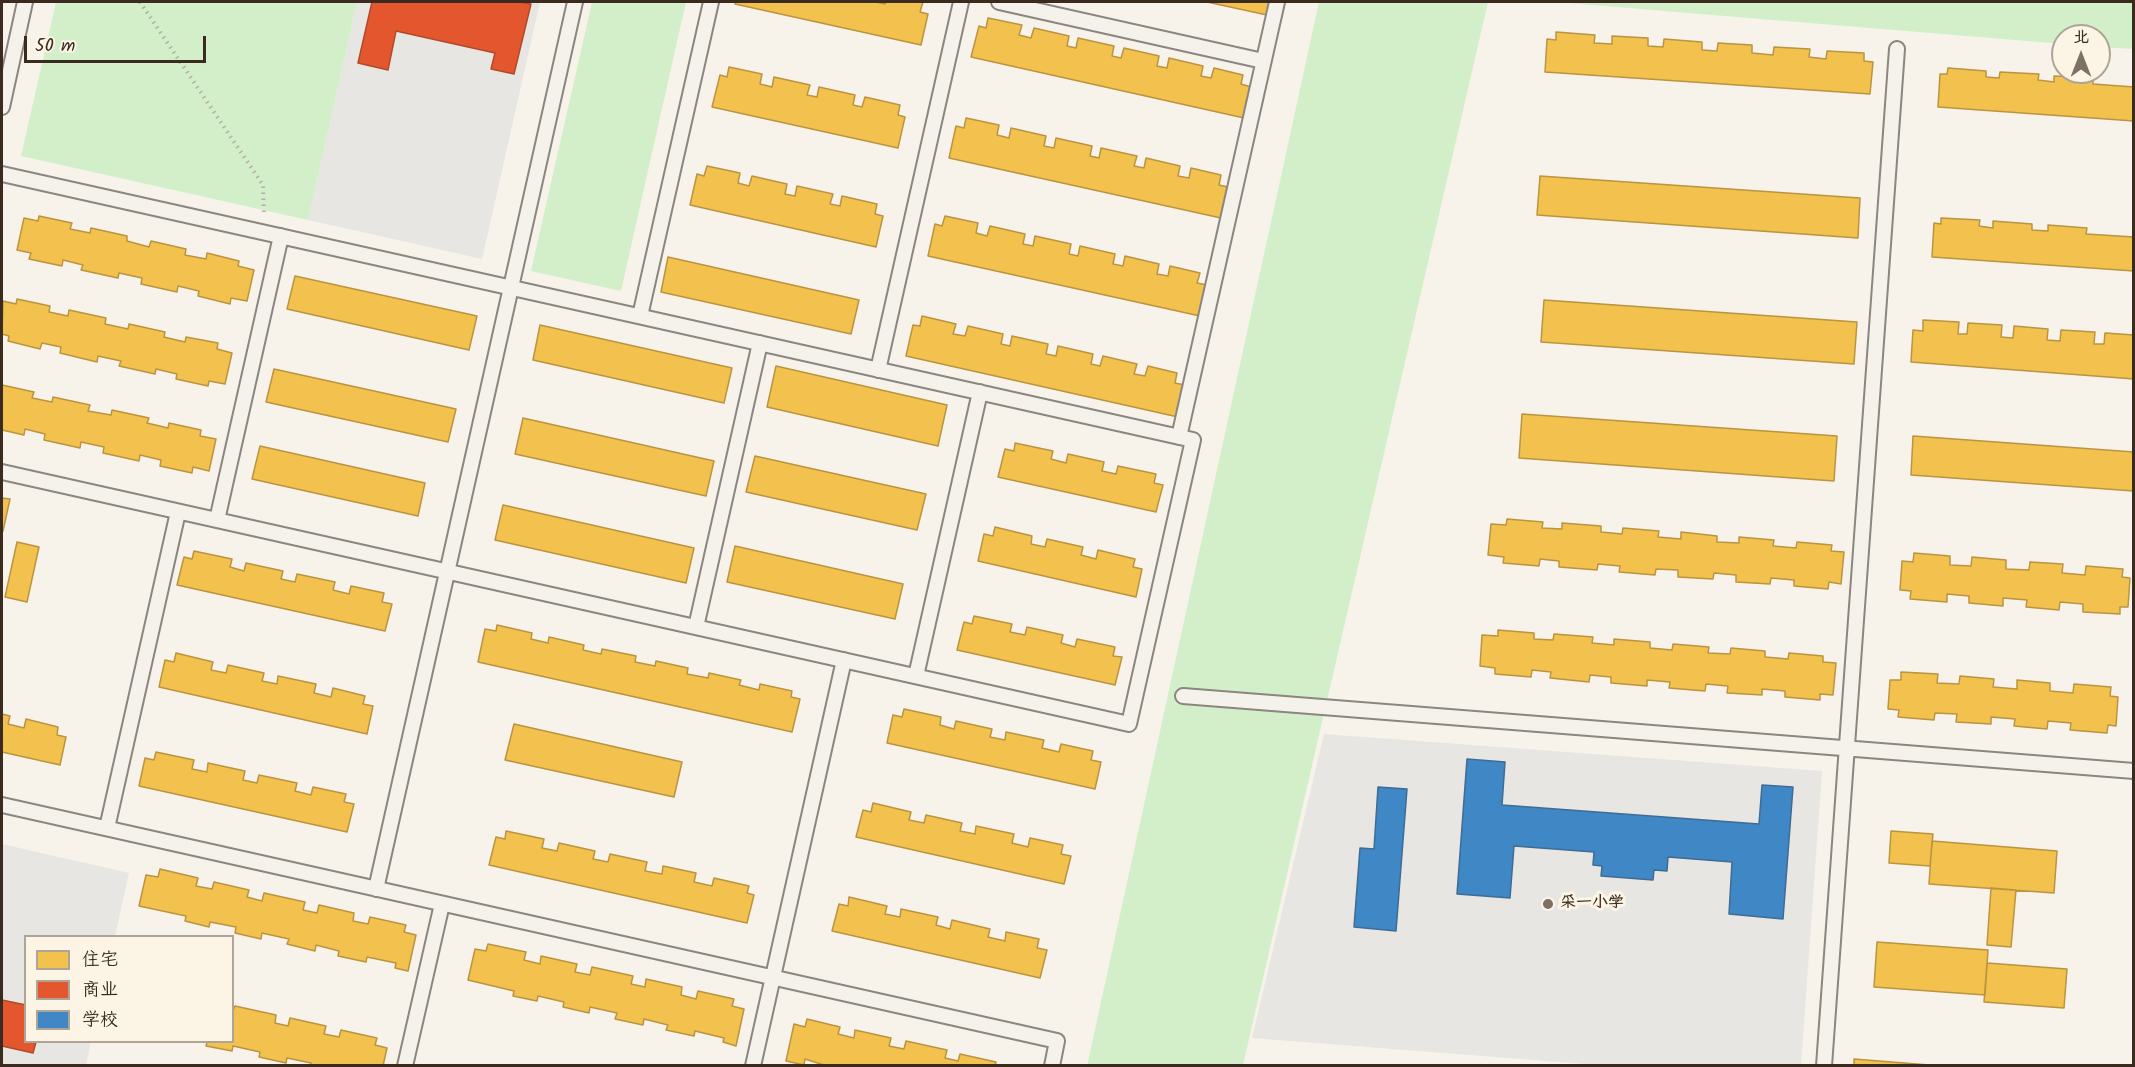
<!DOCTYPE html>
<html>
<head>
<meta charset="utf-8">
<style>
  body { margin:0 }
  #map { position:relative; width:2135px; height:1067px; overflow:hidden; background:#f7f3ea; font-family:Kalam,"LXGW WenKai TC",sans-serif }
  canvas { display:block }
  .frame { position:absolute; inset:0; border:3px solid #3b2a1e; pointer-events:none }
  .legend { position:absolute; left:24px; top:935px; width:210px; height:108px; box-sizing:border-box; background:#fcf5e5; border:2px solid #afa495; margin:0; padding:8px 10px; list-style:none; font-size:18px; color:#3b2a1e }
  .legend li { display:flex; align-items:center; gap:12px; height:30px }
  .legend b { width:30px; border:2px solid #afa495 }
  .north { position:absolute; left:2051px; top:24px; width:60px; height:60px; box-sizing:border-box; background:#fcf5e5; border:2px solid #afa495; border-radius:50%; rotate:0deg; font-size:16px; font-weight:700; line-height:24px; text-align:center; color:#3b2a1e }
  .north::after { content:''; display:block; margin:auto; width:21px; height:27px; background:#7d7065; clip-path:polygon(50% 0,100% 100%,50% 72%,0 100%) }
  .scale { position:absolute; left:24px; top:36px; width:182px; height:27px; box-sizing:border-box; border:3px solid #3b2a1e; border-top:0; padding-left:8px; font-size:18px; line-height:21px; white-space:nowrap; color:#3b2a1e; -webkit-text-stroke:4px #fcf5e5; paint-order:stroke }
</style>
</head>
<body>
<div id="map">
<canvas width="2135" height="1067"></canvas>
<div class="frame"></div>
<ul class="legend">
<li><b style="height:16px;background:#f2c14e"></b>住宅</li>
<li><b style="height:16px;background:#e4572e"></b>商业</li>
<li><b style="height:16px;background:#3f88c5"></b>学校</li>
</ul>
<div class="north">北</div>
<div class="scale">50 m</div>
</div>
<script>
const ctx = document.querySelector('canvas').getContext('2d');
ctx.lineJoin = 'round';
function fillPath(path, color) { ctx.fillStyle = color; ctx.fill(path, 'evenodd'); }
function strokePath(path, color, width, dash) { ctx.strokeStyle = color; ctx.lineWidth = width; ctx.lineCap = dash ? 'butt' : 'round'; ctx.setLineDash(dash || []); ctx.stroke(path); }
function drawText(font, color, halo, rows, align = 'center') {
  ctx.font = font + ' Kalam,"LXGW WenKai TC",sans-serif'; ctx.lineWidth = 6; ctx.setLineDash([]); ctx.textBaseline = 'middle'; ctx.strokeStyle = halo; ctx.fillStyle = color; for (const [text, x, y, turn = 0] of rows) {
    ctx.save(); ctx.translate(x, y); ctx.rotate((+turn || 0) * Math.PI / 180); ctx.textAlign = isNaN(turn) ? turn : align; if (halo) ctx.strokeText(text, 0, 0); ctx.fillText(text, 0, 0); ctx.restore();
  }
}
const built = new Path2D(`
  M357,2H540L482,259L308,220Z
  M1324,734L1822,771L1801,1065H1597L1252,1038Z
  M2,844L129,873L115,936H26V1042H91L86,1065L2,1066Z`);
const green = new Path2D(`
  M56,2H357L308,220L21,156Z
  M592,2H686L621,291L531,271Z
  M1319,2H1488L1243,1065L1087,1066Z
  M1556,2H2133V49L2099,47V36H2063V44Z`);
const homes = new Path2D(`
  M735,2H876L885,4L886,2H923L920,12L928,14L921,45L735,4Z
  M1207,2H1270L1267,15Z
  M988,18L1022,25L1019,35L1031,38L1034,28L1069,36L1067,46L1076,48L1078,38L1114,46L1112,56L1121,58L1124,48L1159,56L1157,66L1167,68L1169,58L1203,66L1201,76L1211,78L1214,68L1243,75L1241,84L1251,87L1244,118L971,57L979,26L986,28Z
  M1556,32L1595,35L1594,43L1612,44V36L1648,38V46L1663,47L1664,39L1702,42V50L1717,51L1718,43L1752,45V53L1773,55L1774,47L1810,49L1809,57L1826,59L1827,51L1864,53V61L1873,62L1870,94L1545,72L1547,39L1556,40Z
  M729,67L762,74L760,84L772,87L774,77L810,85L807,95L817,97L819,87L855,95L853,105L862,107L865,97L900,105L898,115L905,117L898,148L712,107L720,75L727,77Z
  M1948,68L1986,71V77L1999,78L2000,72L2039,74L2038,80L2054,82V76L2093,78V84L2134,87V121L1938,107L1940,74H1947Z
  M966,118L999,125L997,135L1009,138L1011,128L1046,136L1044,146L1054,148L1056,138L1092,146L1090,156L1099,158L1101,148L1137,156L1134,166L1144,168L1146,158L1180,166L1178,176L1189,178L1191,168L1221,175L1219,185L1228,187L1221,218L949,158L956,126L964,128Z
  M707,166L740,173L738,183L749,186L752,176L787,184L785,194L795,196L797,186L833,194L830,204L840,206L842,196L877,204L875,214L883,216L876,247L690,205L697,174L704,176Z
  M1540,176L1860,198L1858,238L1537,215Z
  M39,216L72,223L70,229L90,233L91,228L127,236V241L149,247L151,241L186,249L185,255L206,259L207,253L239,261L238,266L254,270L247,301L231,298L230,304L198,296L199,291L178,286L177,292L141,284L142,278L119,273L118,278L81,270L83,265L63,260L62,266L29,259L31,253L17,250L24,218L38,221Z
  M945,216L978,223L976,233L987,236L990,226L1025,234L1023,244L1033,246L1035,236L1071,244L1069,254L1078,256L1080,246L1115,254L1113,264L1123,266L1125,256L1159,264L1157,274L1168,276L1170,266L1200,273L1197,283L1207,285L1200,316L928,256L935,224L942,226Z
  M1941,218L1980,220L1979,226L1993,228V221L2032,224V230L2048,231V225L2087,228L2086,234L2134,237V271L1932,257L1934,223L1941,224Z
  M668,257L859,300L851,334L661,292Z
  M295,276L477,316L469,350L287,309Z
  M17,299L50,306L49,312L68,316L69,310L106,318L105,324L128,329L129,324L165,332L164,337L185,342L186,337L218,343L217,349L232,353L225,384L209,381L208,386L176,379L177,374L156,369L155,374L119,366L121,361L98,356L97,362L60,353L61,347L42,343L40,349L8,341L9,336L2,334L3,301L16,304Z
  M1544,300L1857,322L1854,364L1541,342Z
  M922,316L956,324L953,334L965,336L968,326L1003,334L1001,344L1010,346L1012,336L1048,344L1046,354L1056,356L1058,346L1093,354L1091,364L1100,366L1103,356L1137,364L1134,374L1145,376L1148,366L1177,373L1175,383L1185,385L1178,417L906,356L913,325L920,326Z
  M1923,320L1959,322L1958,334H1967L1968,323L2002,325L2001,337L2013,338L2014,326L2048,329L2047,340L2060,341L2061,330L2095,332L2094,344H2104L2105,333L2134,335V379L1911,362L1913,330L1923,331Z
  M540,325L732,368L724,403L533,360Z
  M776,366L947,405L938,446L767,407Z
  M274,369L456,409L448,442L266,402Z
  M2,385L34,392L32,398L52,402L53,397L90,405L88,411L111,415L112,410L149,418L147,423L168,428L169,423L201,430L200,436L216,439L209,471L193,467L192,473L160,466L161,460L140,455L139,461L103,453L104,447L81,442L80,448L44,440L45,434L25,429L24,435L2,430Z
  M1522,414L1837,436L1834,481L1519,458Z
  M523,418L714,461L706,496L515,454Z
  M1913,436L2134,452V491L1911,475Z
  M1015,443L1053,451L1051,459L1066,463L1068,454L1104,462L1102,471L1116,474L1118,466L1156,474L1154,483L1163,485L1156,512L998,477L1005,449L1014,451Z
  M260,446L425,483L418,516L252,479Z
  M755,456L926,494L917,530L746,492Z
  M2,498L10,499L3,531H2Z
  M503,505L694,548L686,583L495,540Z
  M1507,519L1543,522L1542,528L1562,529V523L1601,526V532L1622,534L1623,528L1659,531L1658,537L1681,539V532L1717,536V542L1739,543V537L1774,540L1773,546L1796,548L1797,542L1832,545L1831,551L1844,552L1841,584L1829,582L1828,589L1794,586V580L1771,578L1770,584L1736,582V575L1714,573L1713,579L1678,577V570L1656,569L1655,575L1619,572L1620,566L1598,564L1597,570L1559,567V561L1540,559L1539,566L1503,563L1504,557L1488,555L1491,524L1506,525Z
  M995,527L1032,536L1031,544L1045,547L1047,539L1083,547L1081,555L1096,559L1098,550L1135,559L1133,567L1142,569L1136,597L978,561L984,534L993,536Z
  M17,542L39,547L27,602L5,597Z
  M735,546L903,584L895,619L727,582Z
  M194,551L232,559L230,567L244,571L246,563L283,571L281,579L295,582L297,574L335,582L333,590L349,594L351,586L384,593L382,602L392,604L385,631L177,585L184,557L192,559Z
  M1914,553L1950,556V565L1971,566L1972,557L2006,560V569L2029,570L2030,562L2063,564L2062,573L2085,575L2086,566L2123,569L2122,577L2130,578L2128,607H2120V614L2083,612V604L2060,602L2059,610L2026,607L2027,600L2003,598V606L1969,603V596L1947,594V602L1910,599L1911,591L1900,590L1902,561L1913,562Z
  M974,616L1012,624L1010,632L1025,635L1027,627L1063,635L1061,643L1075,647L1077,639L1115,647L1113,656L1122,657L1115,685L957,650L964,622L972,624Z
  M497,625L532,633L531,639L548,643L549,637L584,645L583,650L601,654L602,649L636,656L635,662L655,666L656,661L688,668L687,674L708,678L709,673L741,680L739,685L759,690L760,684L792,691L791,697L800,699L792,732L478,662L485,629L496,631Z
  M1498,630L1534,633V639L1553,640L1554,634L1593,637L1592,643L1614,645V639L1650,642V648L1672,650L1673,644L1709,647L1708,653L1730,654L1731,648L1765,651V657L1788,659L1789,653L1823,656V662L1836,663L1833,695L1820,694V700L1785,697V691L1762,689V695L1727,693L1728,686L1706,684L1705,691L1669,688L1670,682L1647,680V686L1611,683V677L1590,675L1589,682L1550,678L1551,672L1532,670L1531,677L1495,674V668L1480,666L1482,635L1498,636Z
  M176,653L213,662L211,670L226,673L228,665L264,673L262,681L277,684L278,676L316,684L314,693L331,697L333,688L365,696L363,704L373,706L367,734L159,687L165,660L174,662Z
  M1901,672L1938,674L1937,683L1959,684L1960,676L1994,679L1993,687L2017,689V680L2050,683V691L2073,693L2074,684L2111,687L2110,696L2118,697L2116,726L2108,725L2107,733L2070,730L2071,723L2048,721L2047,729L2014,726L2015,719L1991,717V724L1956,722L1957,714L1935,713L1934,720L1898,717L1899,710L1888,709L1890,680H1901Z
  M904,709L941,717L940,725L954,729L956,721L992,729L990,737L1005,740L1006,732L1044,740L1042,748L1059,752L1061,744L1093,751L1091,760L1101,762L1095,789L887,743L893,715L902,717Z
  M2,714L10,716L8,724L24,728L26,719L58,727L57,735L66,737L60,765L2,752Z
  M514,724L682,762L674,797L505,760Z
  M156,752L194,760L192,769L207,772L208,763L245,771L243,780L257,783L259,775L297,783L295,791L311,795L313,787L346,794L344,802L354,804L347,832L139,786L145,758L154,760Z
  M873,803L911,812L909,820L924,823L926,815L962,823L960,831L975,834L976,826L1014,834L1012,843L1028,847L1030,838L1063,845L1061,854L1071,856L1064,884L856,837L863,810L871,812Z
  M506,831L544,839L542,848L557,851L559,843L595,851L593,859L608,862L610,854L647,862L645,871L662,874L663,866L696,873L694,882L712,886L714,878L749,886L747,893L754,895L747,923L489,865L496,837L505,839Z
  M1891,831L1933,834L1930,866L1889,863Z
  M1932,841L2057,851L2054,893L1929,884Z
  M160,869L198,878L196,886L212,889L214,882L249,890L247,897L262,901L264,893L305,902L303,910L317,913L319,905L354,913L353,921L368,924L370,917L406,925L404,932L416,935L408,971L395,968L396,963L367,957L366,962L338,956L339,951L316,945L315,951L287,944L289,939L262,933L261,939L235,933L236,927L210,922L209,927L185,921L186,916L139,906L146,875L158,877Z
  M1991,888L2016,890L2011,947L1987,945Z
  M849,897L887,906L885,914L900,917L901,909L938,917L936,925L950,929L952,920L990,929L988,937L1005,941L1006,932L1039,939L1037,948L1047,950L1040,978L832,931L839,904L848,906Z
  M1877,942L1988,950L1985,995L1874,987Z
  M488,944L526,952L524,960L540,964L541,956L577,964L575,972L590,975L592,967L633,976L631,984L645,987L646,979L682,987L681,995L696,999L698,991L734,999L732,1006L744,1009L736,1046L723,1042L724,1038L695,1031L694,1036L666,1030L668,1025L644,1019L643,1025L615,1019L617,1013L590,1007L589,1013L563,1007L564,1002L538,996L537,1001L513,996L514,991L468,980L475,949L486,951Z
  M1987,963L2067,969L2064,1008L1984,1002Z
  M235,1006L276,1015L275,1023L288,1026L290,1018L326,1026L324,1034L339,1037L341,1030L377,1038L375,1045L387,1048L383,1066H310L311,1063L287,1058L286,1063L259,1057L260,1052L233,1046L232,1051L206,1046L207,1042H232V1013Z
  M807,1019L840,1027L838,1034L854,1038L855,1030L891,1038L889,1046L904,1049L906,1041L947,1050L945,1058L958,1061L960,1054L996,1062L995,1066H827L805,1059L804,1065L786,1061L794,1024L805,1027Z
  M1854,1059L1942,1066H1854Z`);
const shops = new Path2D(`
  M372,2H520L531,4L514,74L491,69L495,53L396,31L388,70L358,63Z
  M2,1000L26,1005V1042H36L33,1053L2,1046Z`);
const schools = new Path2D(`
  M1467,759L1505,762L1502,805L1759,824L1762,785L1793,787L1783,919L1729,914L1732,862L1668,857L1667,871L1654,870L1653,880L1601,876L1602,866L1593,865L1594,852L1514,846L1510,898L1457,894Z
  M1378,787L1407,789L1396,931L1354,927L1360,848L1374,849Z`);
const path = new Path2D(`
  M140,2L263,185L264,215`);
const service = new Path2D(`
  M999,2L1263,61
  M2,107L25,2
  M2,174L1193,440L1129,724L2,472
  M640,316L711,2
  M878,370L961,2
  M1179,437L1277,2
  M217,520L281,236
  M696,627L760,343
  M916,676L980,392
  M1183,696L2134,771
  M2,805L1057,1041L1052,1066
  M107,828L178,512
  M376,889L575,2
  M405,1066L442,904
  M753,1066L844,660
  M1824,1066L1897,49`);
const markers = [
  [1548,904,6,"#7d7065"]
];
const poiNames = [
  ["采一小学",1560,904]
];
fillPath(built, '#e8e6e3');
fillPath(green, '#d3efc9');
fillPath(homes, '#f2c14e');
strokePath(homes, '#bb9440', 1.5);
fillPath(shops, '#e4572e');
strokePath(shops, '#b14a29', 1.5);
fillPath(schools, '#3f88c5');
strokePath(schools, '#3e6c93', 1.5);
strokePath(service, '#8b867f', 18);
strokePath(path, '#b3afa9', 4, [1.5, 4.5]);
strokePath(service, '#f5f2ec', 14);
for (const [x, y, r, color] of markers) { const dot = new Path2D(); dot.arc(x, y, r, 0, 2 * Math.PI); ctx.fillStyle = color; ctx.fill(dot); strokePath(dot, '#fcf5e5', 2); }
drawText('bold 16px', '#3b2a1e', '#fcf5e5', poiNames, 'left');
</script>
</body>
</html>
